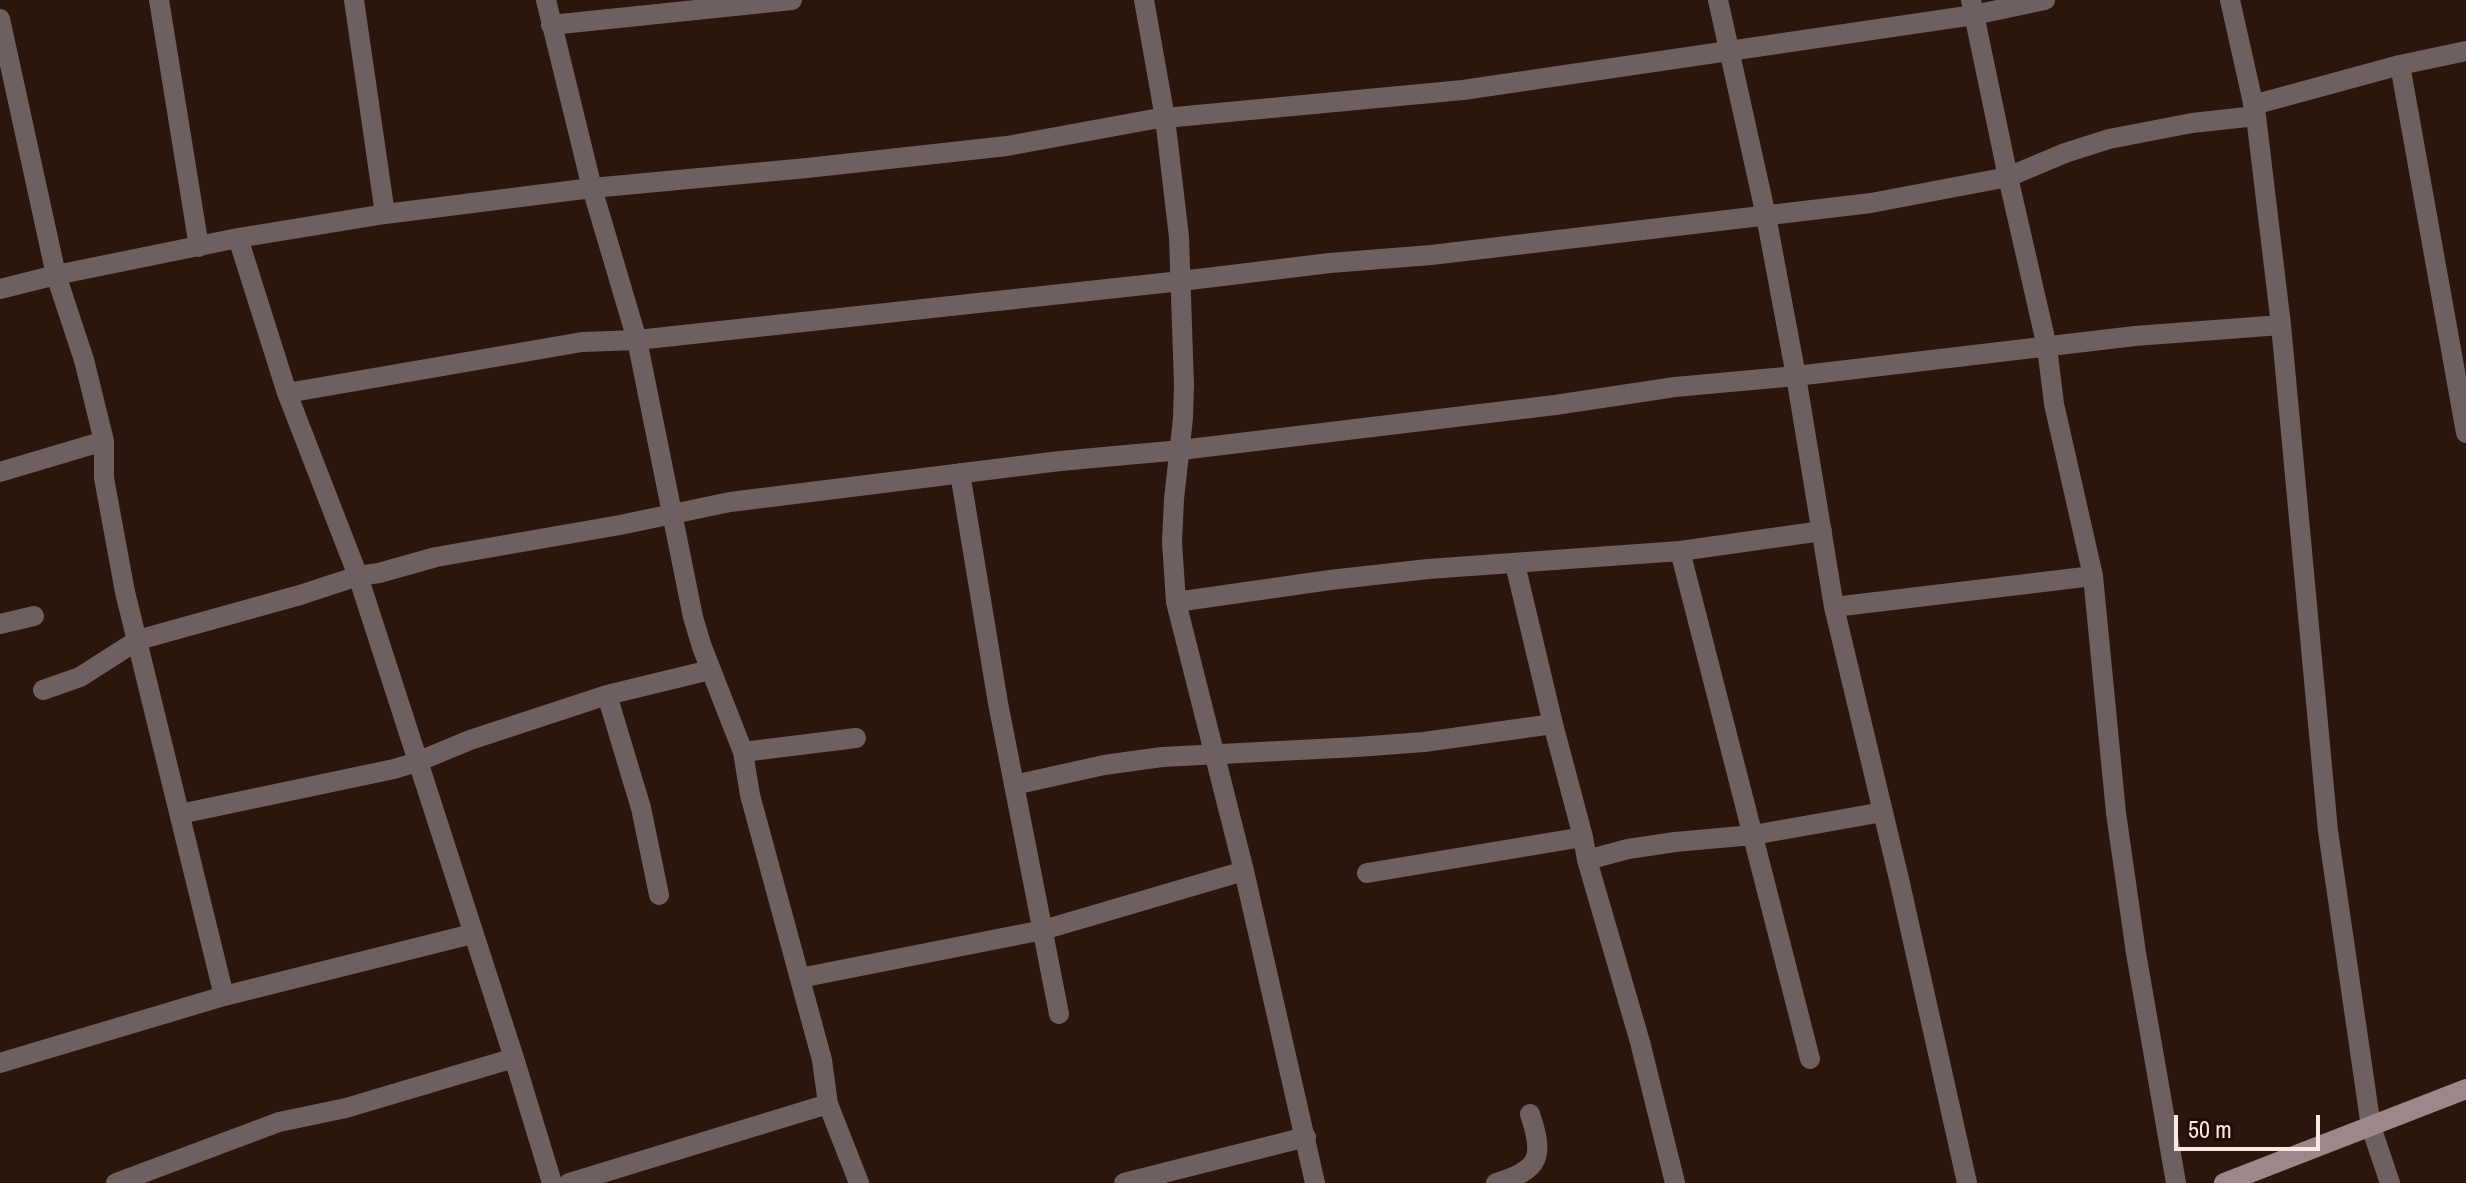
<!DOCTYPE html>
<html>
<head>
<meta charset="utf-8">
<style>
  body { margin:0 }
  #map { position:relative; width:2466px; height:1183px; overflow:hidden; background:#2b150c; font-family:"Archivo Narrow",sans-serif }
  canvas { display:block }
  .scale { position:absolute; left:2174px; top:1115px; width:146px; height:36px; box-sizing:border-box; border:4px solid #faeae4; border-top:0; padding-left:10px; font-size:24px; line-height:28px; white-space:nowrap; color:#faeae4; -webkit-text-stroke:6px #210c04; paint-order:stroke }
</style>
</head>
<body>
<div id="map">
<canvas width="2466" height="1183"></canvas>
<div class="scale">50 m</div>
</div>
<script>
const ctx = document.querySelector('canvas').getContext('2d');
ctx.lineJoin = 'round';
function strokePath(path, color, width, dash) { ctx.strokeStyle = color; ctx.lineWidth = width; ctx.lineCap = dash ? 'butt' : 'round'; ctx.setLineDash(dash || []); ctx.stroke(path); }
const street = new Path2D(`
  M159,0L199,247
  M354,0L385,214
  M546,0L592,188L637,340L693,617L702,647L743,752L750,795L822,1060L828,1104L859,1183
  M1144,0L1165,118L1179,237L1184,385L1183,418L1174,499L1172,542L1176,602L1244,871L1315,1183
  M1718,0L1766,216L1796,376L1834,607L1899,879L1967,1183
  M1971,0L2008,177L2047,347L2054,404L2093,576L2116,813L2136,953L2176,1183
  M2230,0L2256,116L2281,325L2328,831L2371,1127L2390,1183
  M0,19L56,275L84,360L104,441V478L125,592L224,996
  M551,25L792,0
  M2400,65L2466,433
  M2253,105L2400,65L2466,51
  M238,238L287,393L358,576L514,1058L552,1183
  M0,289L56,275L238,238L385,214L592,188L807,168L1007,146L1154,119L1463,90L1974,15L2045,0
  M287,393L582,342L637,340L1181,281L1330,263L1431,255L1871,203L2008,177L2065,153L2109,139L2192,123L2256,116
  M0,472L104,441
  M960,473L998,703L1059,1014
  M1680,551L1810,1059
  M1515,564L1553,724L1583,837L1587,860L1640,1042L1675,1183
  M1176,602L1330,580L1428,569L1680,551L1822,531
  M1834,607L2093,576
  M0,624L34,616
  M43,690L80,677L138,640L300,595L358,576L379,573L436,557L620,525L730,502L1060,461L1181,450L1555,405L1675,387L1796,376L2135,336L2281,325
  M607,695L641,808L659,895
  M743,752L856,738
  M1014,785L1104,765L1162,757L1357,747L1424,742L1553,724
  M180,814L394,769L417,762L470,740L607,695L710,670
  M1587,860L1628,849L1675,842L1753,835L1883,812
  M1367,873L1583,837
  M800,978L1043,930L1244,871
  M0,1063L224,996L472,934
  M116,1183L279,1122L346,1108L514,1058
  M569,1183L828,1104
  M1124,1183L1306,1137
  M1496,1183C1541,1170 1544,1156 1530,1114`);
const secondary = new Path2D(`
  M2224,1183L2466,1089`);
strokePath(street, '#6e6061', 20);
strokePath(secondary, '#9d8789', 20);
</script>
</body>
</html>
